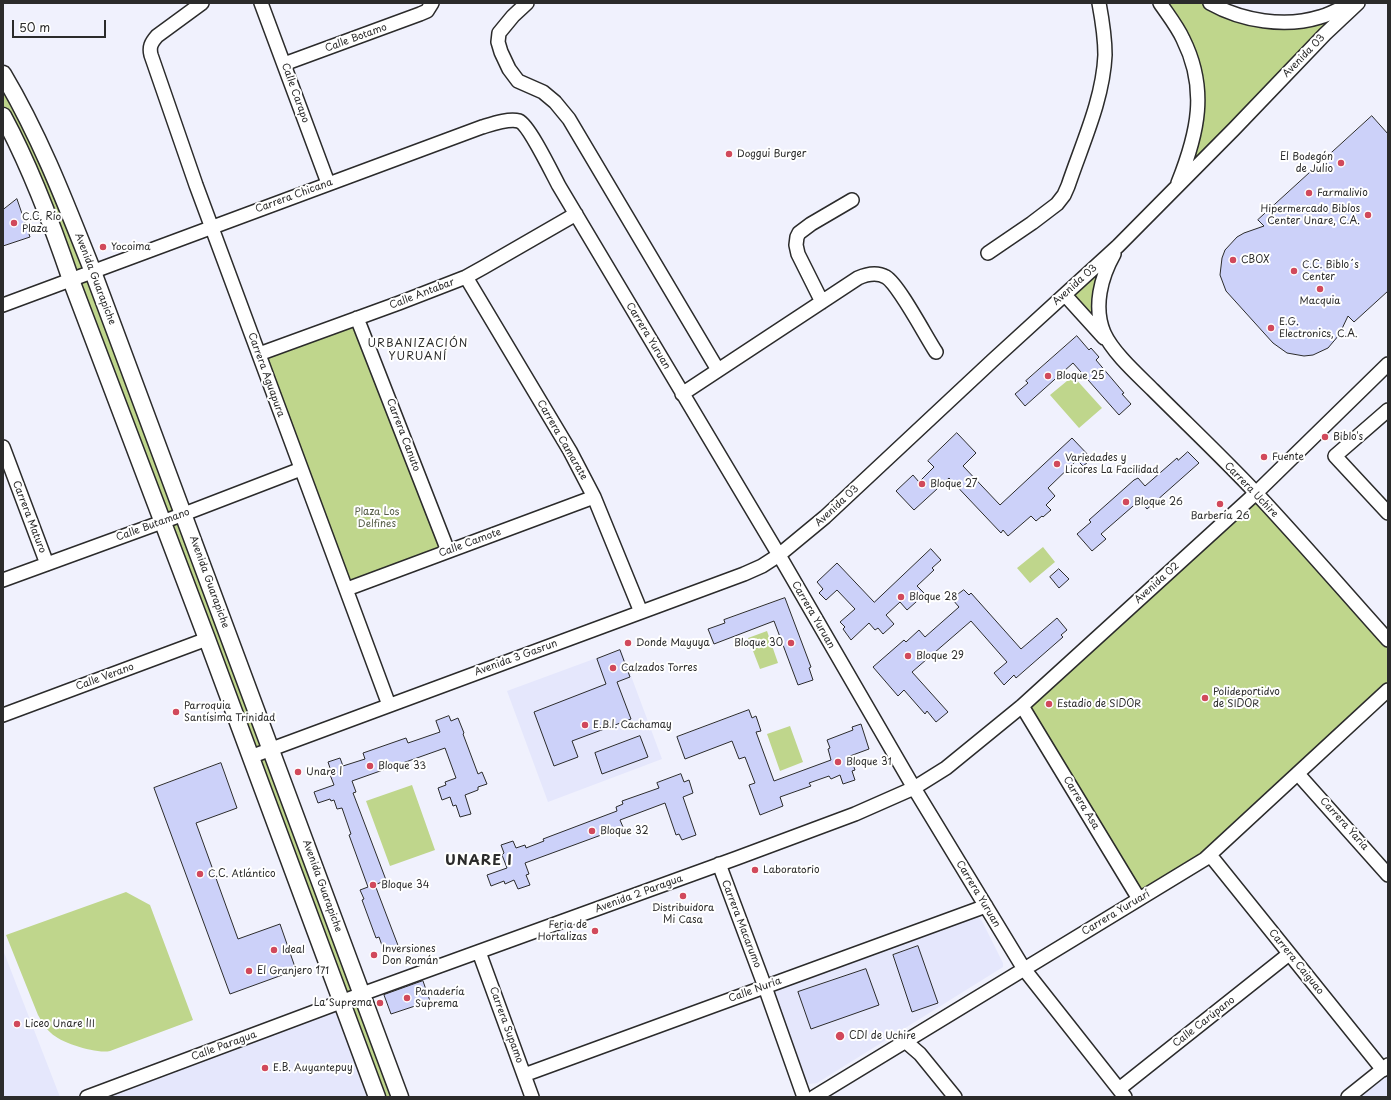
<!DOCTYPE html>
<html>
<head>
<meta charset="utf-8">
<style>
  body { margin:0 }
  #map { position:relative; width:1391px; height:1100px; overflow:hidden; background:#f0f1fd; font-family:"Playpen Sans",sans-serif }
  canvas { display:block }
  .frame { position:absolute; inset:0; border:4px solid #2b2b2b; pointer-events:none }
  .scale { position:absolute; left:12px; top:20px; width:94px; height:18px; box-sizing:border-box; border:2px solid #2b2b2b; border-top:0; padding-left:5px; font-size:12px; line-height:14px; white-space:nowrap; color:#2b2b2b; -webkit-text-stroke:3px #fff; paint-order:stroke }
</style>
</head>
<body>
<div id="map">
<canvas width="1391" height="1100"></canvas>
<div class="frame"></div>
<div class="scale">50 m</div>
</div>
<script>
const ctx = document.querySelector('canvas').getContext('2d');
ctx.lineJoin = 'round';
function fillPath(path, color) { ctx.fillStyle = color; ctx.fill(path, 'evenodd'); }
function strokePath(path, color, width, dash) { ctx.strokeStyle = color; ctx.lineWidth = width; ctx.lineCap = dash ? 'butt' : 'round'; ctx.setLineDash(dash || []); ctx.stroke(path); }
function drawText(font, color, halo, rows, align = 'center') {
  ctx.font = font + ' "Playpen Sans",sans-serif'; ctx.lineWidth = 4; ctx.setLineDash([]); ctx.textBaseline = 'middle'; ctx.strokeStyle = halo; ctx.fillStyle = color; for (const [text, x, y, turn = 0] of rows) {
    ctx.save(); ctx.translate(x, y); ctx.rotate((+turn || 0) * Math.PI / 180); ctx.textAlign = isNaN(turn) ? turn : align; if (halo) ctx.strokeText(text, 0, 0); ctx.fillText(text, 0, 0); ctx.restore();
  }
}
const built = new Path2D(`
  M621,649L662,759L548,802L507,691Z
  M975,914L982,921L1003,963V967L817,1083L809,1084L805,1080L772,991Z
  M3,950L60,1097H3Z
  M341,1002L377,1097H87Z
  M1388,1065V1097H1348Z`);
const green = new Path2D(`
  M1160,3H1210L1269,21L1341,8L1176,188L1187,160L1197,86Z
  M3,74L27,117L400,1097H377L3,116Z
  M1118,246L1106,269L1104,332L1065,295Z
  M357,318L448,551L347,589L259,354Z
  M1073,376L1102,408L1079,428L1050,395Z
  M1254,494L1388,640V690L1244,824L1139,899L1022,706Z
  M1043,547L1055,562L1030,583L1017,568Z
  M767,631L778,663L760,669L748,638Z
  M790,726L803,762L780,771L767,734Z
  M412,785L435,850L390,866L366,801Z
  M126,892L150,905L193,1020L110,1051C96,1054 61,1043 51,1033C45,1028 42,1022 38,1015L6,935Z`);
const building = new Path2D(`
  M1372,116L1388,134V291L1354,322L1348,316L1339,335L1328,348L1313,355L1304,356L1287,353L1273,343L1226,291L1220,275L1222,258L1225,250L1237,237L1244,233L1264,226L1258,220Z
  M17,199L30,237L3,246V210Z
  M1077,336L1089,350L1091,348L1099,357L1096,360L1124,393L1122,394L1131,404L1119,415L1073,363L1025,406L1015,394L1028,383L1026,381Z
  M957,433L976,453L963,466L1000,505L1072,438L1092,459L1083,466L1077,460L1048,488L1055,496L1046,505L1051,510L1043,517L1042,516L1036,521L1031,516L1008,536L1003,530L1001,533L949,478L914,510L896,491L913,475L919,482L934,467L928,461Z
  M1188,452L1199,463L1147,509L1140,500L1101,534L1106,539L1092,551L1077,534L1091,522L1089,520L1134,480L1138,478L1145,486L1177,458L1178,460Z
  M931,549L941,560L932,568L934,570L917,586L925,594L907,610L900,602L886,615L894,624L883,634L878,628L875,630L869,623L851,640L843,629L845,627L840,622L855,609L837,590L826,600L819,593L823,589L817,582L837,563L874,602Z
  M1059,569L1069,579L1059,588L1050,577Z
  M964,590L969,595L971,593L1021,649L1057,618L1067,630L1061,635L1063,637L1016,678L1014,675L1004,685L994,673L1007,662L971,621L912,672L948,712L936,722L927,711L925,714L904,690L898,696L873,667L904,640L906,642L919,630L925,637L959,607L952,599Z
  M785,598L811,667L809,668L813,680L798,685L774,621L714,644L708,629L725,623L724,620Z
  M620,650L630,677L617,682L631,719L572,741L578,757L554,766L534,712L606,684L597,659Z
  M749,710L752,718L756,716L761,731L756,732L774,781L831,760L828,749L830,748L827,740L853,730L852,727L861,724L869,749L850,756L855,770L852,771L855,780L843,784L840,775L831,779L829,776L809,783L811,786L780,797L783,806L760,815L749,785L755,783L745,757L739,759L732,741L685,759L677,737Z
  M449,716L451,721L458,718L464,733L463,734L478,774L482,772L487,784L478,787V790L465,795L471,814L460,817L456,805L453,806L450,797L442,800L438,788L446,785L445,782L456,778L445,748L352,781L356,792L353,793L386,880L375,885L399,948L385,954L379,937L376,938L362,900L364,899L360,890L368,887L349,835L351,834L342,808L337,809L334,800L331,801L330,799L318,803L314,792L334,785L329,772L331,771L328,762L340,758L343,766L365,759L363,753L406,738L408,743L440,732L436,721Z
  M640,736L648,757L602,774L595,753Z
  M221,763L237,808L196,823L238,939L280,924L296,970L230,994L154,788Z
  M681,774L684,782L689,780L693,793L683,797L696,835L682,840L679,834L676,835L665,803L620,820L623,827L525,863L529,874L526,875L530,885L518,889L514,880L505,884L504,881L491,886L487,875L507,868L502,855L504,853L501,845L513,841L516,848L525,845L526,848L544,841L543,839L617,811L616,807L623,804L622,801L659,788L657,783Z
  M918,946L938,1003L912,1012L893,955Z
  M866,969L879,1005L811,1029L798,992Z
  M423,981L430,1001L391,1014L384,995Z`);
const minor = new Path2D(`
  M202,3L157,36C151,43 149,47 151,55L196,185L389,705
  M261,3L328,183
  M527,3L513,16L499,33L498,42L501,52L509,69L518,81L543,92L555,102L569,119L718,370
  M1160,3C1168,15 1177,26 1183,39C1208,89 1198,133 1178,183
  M1210,3C1242,21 1285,28 1320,17C1331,14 1341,8 1351,3
  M284,64L420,14L427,11L432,3
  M988,253L1032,223L1057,204L1064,195L1068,186C1082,144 1103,100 1105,55C1105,39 1102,19 1099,3
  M1114,254C1101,277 1093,307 1104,333C1113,353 1138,375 1153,390C1187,424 1223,458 1256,493C1301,541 1344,591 1388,640
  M466,277L570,451L594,497L641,612
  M1065,295L1104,338
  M822,302L798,254L796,245L797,237L799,233L811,224L852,200
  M3,305L482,127C492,124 509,118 519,121C529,125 553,175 559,186L779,555L914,788L1024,969L1125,1097
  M357,318L448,551
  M259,354L399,303L466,277L484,267L576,214
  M682,394L858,278C867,274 877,272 886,277C899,285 926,337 936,352
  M1388,410L1335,456L1388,513
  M3,447L47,564
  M3,580L184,514L301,469
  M347,589L594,497
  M1022,706L1139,899
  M3,715L207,639
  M250,757L744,574L762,566L779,555L825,517L992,361L1118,246L1234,129L1325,34L1358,3
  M1298,774L1388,875
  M1210,855L1383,1070
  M719,864L765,987L804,1097
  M479,952L532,1097
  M905,1041L920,1054L955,1097
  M524,1075L986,906
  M1119,1089L1289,954
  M87,1097L362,994L737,858L855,814L914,788L946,768L1022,706L1256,493L1388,364
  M814,1097L1205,859L1388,690
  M1348,1097L1388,1065`);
const tertiary = new Path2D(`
  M3,74C40,136 66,204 93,272L400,1097
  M3,116C31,168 52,224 71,280L207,639L377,1097`);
const markers = [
  [729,154,4,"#d1495b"],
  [1341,163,4,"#d1495b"],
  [1309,193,4,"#d1495b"],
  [1368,215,4,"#d1495b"],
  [14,223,4,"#d1495b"],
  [103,247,4,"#d1495b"],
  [1233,260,4,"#d1495b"],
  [1294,271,4,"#d1495b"],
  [1320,289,4,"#d1495b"],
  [1271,328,4,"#d1495b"],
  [1048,376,4,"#d1495b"],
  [1325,437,4,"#d1495b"],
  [1264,457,4,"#d1495b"],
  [1057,464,4,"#d1495b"],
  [922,484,4,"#d1495b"],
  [1126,502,4,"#d1495b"],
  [1220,504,4,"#d1495b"],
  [901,597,4,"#d1495b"],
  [628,643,4,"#d1495b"],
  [791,643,4,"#d1495b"],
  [908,656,4,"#d1495b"],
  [613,668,4,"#d1495b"],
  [1205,698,4,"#d1495b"],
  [1049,704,4,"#d1495b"],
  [176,712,4,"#d1495b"],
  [585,725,4,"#d1495b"],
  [838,762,4,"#d1495b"],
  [370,766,4,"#d1495b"],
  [298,772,4,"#d1495b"],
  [592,831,4,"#d1495b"],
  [755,870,4,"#d1495b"],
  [200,874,4,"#d1495b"],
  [373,885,4,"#d1495b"],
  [683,896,4,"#d1495b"],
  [595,931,4,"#d1495b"],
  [274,950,4,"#d1495b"],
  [374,955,4,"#d1495b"],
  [249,971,4,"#d1495b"],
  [407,998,4,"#d1495b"],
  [380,1003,4,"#d1495b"],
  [17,1024,4,"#d1495b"],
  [840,1036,5,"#d1495b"],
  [265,1068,4,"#d1495b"]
];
const streetNames = [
  ["Calle Botamo",356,38,-20],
  ["Avenida 03",1304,56,-46],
  ["Calle Carapo",295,93,70],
  ["Carrera Chicana",294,196,-20],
  ["Avenida Guarapiche",95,279,69],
  ["Avenida 03",1075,285,-42],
  ["Calle Antabar",422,294,-21],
  ["Carrera Yuruan",648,336,59],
  ["Carrera Aguapura",266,375,70],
  ["Carrera Canuto",403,435,69],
  ["Carrera Camarate",562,440,60],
  ["Carrera Uchire",1251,490,46],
  ["Avenida 03",837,506,-43],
  ["Carrera Maturo",29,517,69],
  ["Calle Butamano",153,525,-20],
  ["Calle Camote",470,543,-20],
  ["Avenida Guarapiche",209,582,70],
  ["Avenida 02",1157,583,-42],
  ["Carrera Yuruan",813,615,60],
  ["Avenida 3 Gasrun",516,658,-20],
  ["Calle Verano",105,677,-20],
  ["Carrera Asa",1081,803,59],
  ["Carrera Yaria",1344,824,48],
  ["Avenida Guarapiche",322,886,70],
  ["Avenida 2 Paragua",639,894,-20],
  ["Carrera Yuruan",978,894,59],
  ["Carrera Yuruarí",1116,913,-31],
  ["Carrera Macarumo",741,924,69],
  ["Carrera Caiguao",1296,962,51],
  ["Calle Nuria",755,990,-20],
  ["Calle Carúpano",1204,1022,-38],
  ["Carrera Supamo",506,1025,70],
  ["Calle Paragua",224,1046,-20]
];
const poiNames = [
  ["Doggui Burger",737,154],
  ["El Bodegón",1333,157,"right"],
  ["de Julio",1333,169,"right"],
  ["Farmalivio",1317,193],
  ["Hipermercado Biblos",1360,209,"right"],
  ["Center Unare, C.A.",1360,221,"right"],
  ["C.C. Río",22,217],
  ["Plaza",22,229],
  ["Yocoima",111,247],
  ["CBOX",1241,260],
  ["C.C. Biblo´s",1302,265],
  ["Center",1302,277],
  ["Macquia",1320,301,"center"],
  ["E.G.",1279,322],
  ["Electronics, C.A.",1279,334],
  ["Bloque 25",1056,376],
  ["Biblo's",1333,437],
  ["Fuente",1272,457],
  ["Variedades y",1065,458],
  ["Licores La Facilidad",1065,470],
  ["Bloque 27",930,484],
  ["Bloque 26",1134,502],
  ["Barbería 26",1220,516,"center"],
  ["Bloque 28",909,597],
  ["Donde Mayuya",636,643],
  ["Bloque 30",783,643,"right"],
  ["Bloque 29",916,656],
  ["Calzados Torres",621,668],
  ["Polideportidvo",1213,692],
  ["de SIDOR",1213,704],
  ["Estadio de SIDOR",1057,704],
  ["Parroquia",184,706],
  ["Santísima Trinidad",184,718],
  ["E.B.I. Cachamay",593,725],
  ["Bloque 31",846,762],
  ["Bloque 33",378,766],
  ["Unare I",306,772],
  ["Bloque 32",600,831],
  ["Laboratorio",763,870],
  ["C.C. Atlántico",208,874],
  ["Bloque 34",381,885],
  ["Distribuidora",683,908,"center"],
  ["Mi Casa",683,920,"center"],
  ["Feria de",587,925,"right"],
  ["Hortalizas",587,937,"right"],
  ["Inversiones",382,949],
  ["Don Román",382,961],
  ["Ideal",282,950],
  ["El Granjero 171",257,971],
  ["Panadería",415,992],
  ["Suprema",415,1004],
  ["La Suprema",372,1003,"right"],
  ["Liceo Unare III",25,1024],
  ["CDI de Uchire",849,1036],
  ["E.B. Auyantepuy",273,1068]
];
const parkNames = [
  ["Plaza Los",377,512],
  ["Delfines",377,524]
];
const neighbourhoodNames = [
  ["URBANIZACIÓN",418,344],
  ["YURUANÍ",418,357]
];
const districtNames = [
  ["UNARE I",479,861]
];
fillPath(built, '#e5e7fc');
fillPath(green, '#bfd68c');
fillPath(building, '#ccd1f9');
strokePath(building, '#2b2b2b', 1);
strokePath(minor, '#2b2b2b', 16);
strokePath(tertiary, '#2b2b2b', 19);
strokePath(minor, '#fff', 13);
strokePath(tertiary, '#fff', 16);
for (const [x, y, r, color] of markers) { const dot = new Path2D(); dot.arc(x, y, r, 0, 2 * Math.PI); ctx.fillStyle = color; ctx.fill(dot); strokePath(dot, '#fff', 1.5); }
drawText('10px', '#2b2b2b', '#fff', streetNames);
drawText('10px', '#2b2b2b', '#fff', poiNames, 'left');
drawText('10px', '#575e48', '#fff', parkNames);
ctx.letterSpacing = '1px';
drawText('11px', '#2b2b2b', '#fff', neighbourhoodNames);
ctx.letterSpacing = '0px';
ctx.letterSpacing = '1px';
drawText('bold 14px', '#2b2b2b', '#fff', districtNames);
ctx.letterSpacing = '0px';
</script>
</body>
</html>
